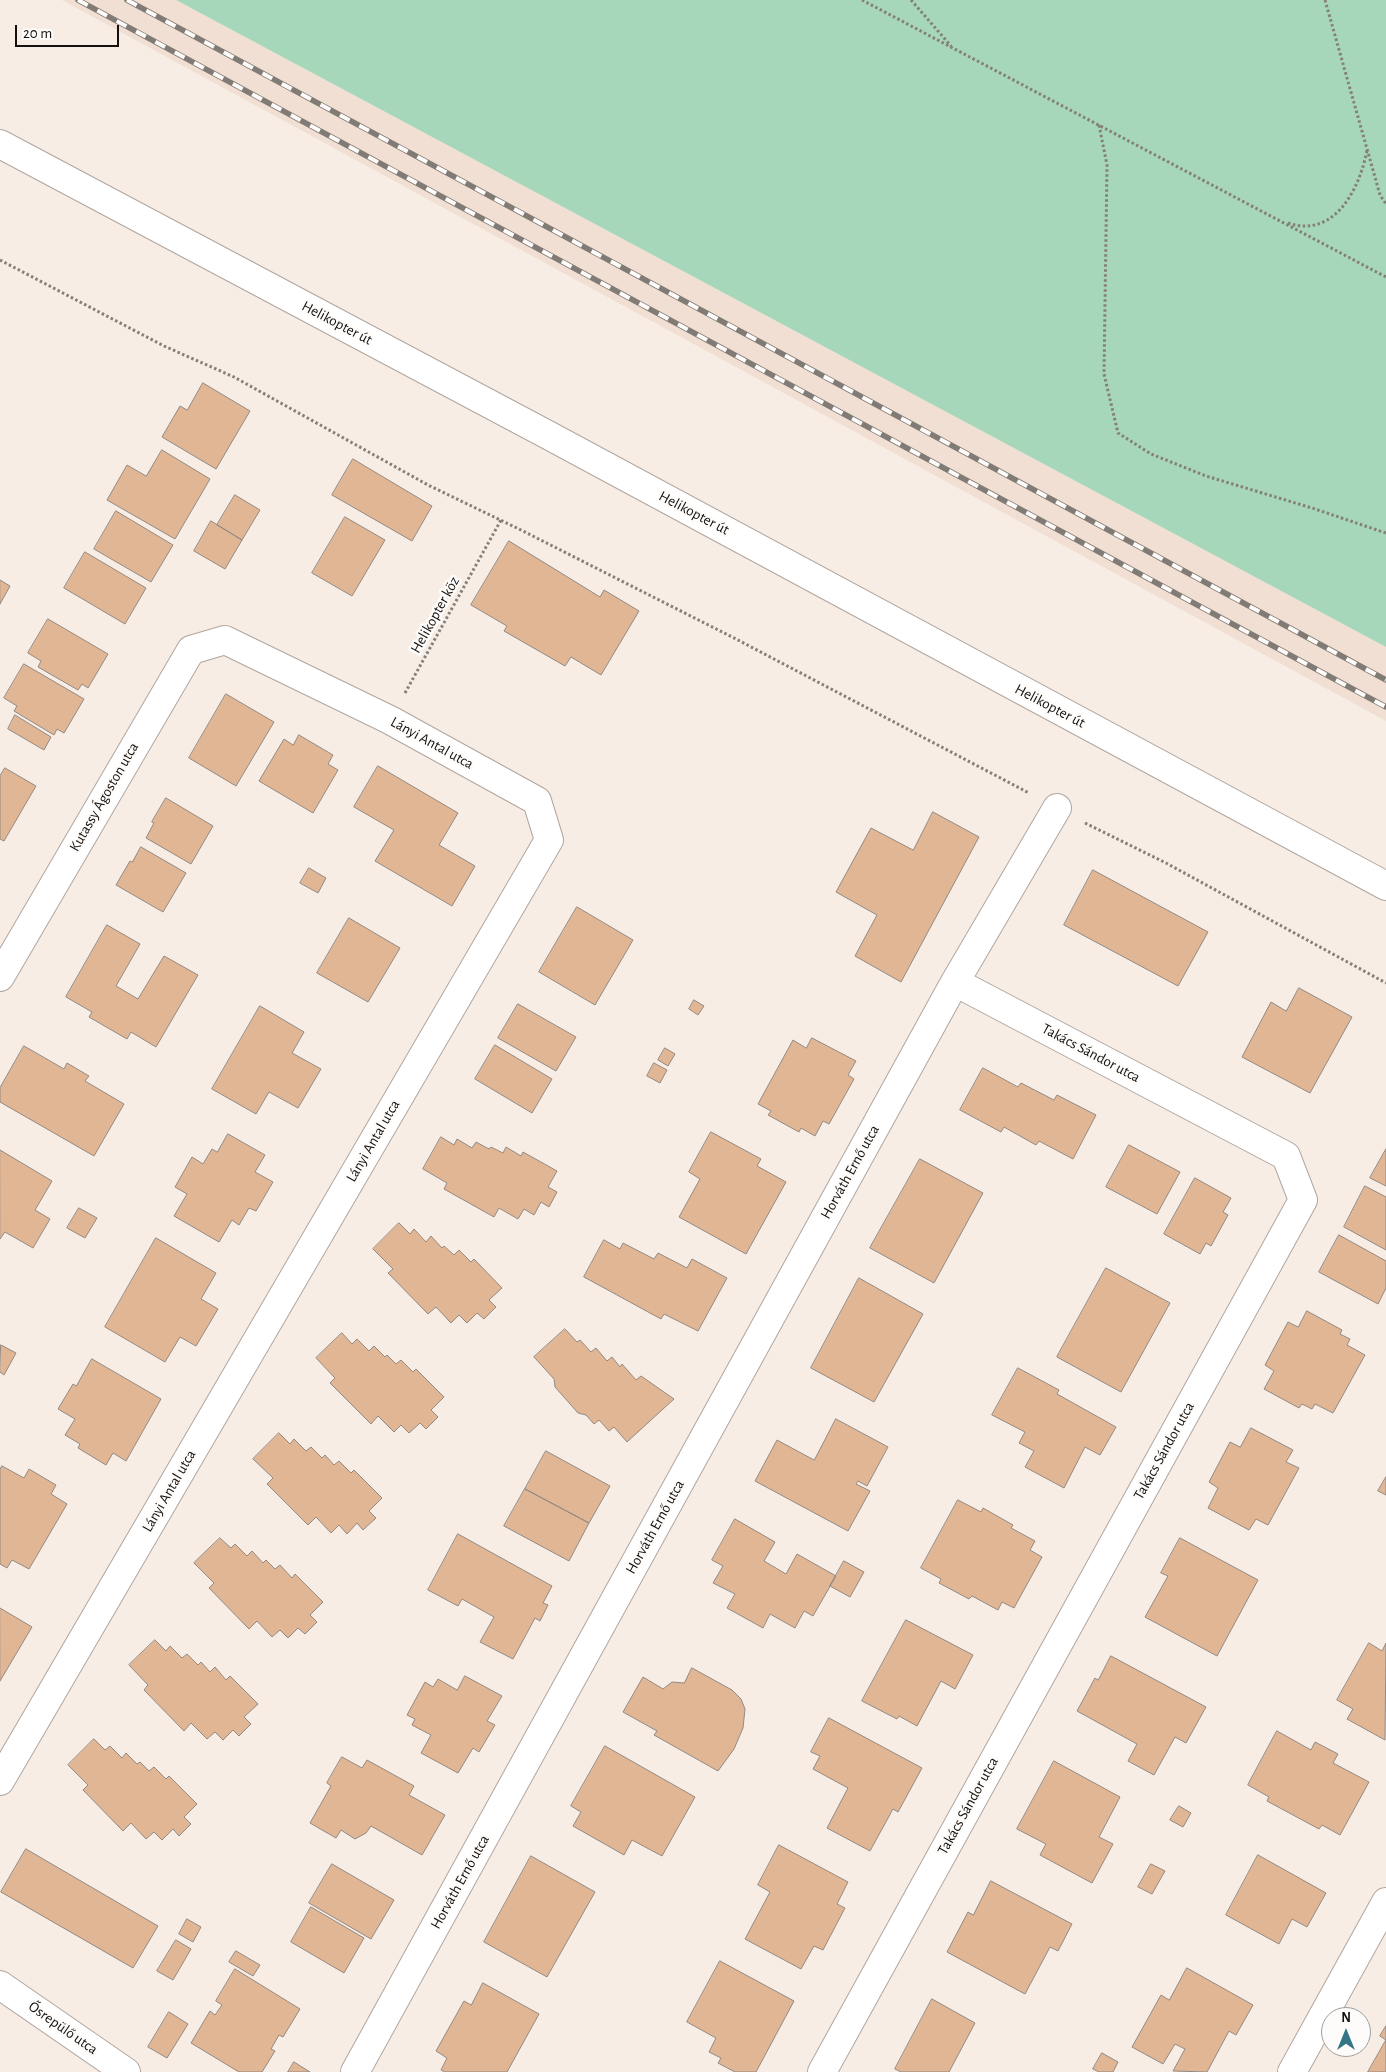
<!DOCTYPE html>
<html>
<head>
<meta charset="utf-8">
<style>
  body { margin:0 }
  #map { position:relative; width:1386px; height:2072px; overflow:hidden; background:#f7ede5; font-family:"Alegreya Sans",sans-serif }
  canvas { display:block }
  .north { position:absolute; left:1321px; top:2007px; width:50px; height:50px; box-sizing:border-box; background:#fefcfa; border:1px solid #a09e9b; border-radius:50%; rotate:0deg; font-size:14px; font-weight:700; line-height:20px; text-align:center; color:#13100d }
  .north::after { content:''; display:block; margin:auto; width:18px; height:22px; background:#347688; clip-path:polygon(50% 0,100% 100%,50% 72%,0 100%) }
  .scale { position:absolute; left:15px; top:25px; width:104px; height:22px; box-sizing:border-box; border:2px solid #13100d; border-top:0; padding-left:6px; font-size:15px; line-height:18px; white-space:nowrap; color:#13100d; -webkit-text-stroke:4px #fefcfa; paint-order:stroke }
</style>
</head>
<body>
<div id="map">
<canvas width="1386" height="2072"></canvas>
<div class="north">N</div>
<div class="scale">20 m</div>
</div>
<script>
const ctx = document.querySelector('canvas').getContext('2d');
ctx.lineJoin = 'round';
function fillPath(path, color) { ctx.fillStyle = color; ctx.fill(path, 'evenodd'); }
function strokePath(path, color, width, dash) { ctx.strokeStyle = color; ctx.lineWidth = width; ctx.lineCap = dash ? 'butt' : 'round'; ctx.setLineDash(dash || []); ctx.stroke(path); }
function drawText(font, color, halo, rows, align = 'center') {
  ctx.font = font + ' "Alegreya Sans",sans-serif'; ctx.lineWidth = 5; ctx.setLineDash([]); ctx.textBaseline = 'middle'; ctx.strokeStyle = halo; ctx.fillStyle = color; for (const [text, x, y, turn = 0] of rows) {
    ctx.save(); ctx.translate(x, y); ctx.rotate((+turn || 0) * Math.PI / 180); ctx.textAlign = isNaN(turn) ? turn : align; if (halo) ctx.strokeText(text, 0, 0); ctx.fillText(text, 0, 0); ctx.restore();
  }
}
const built = new Path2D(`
  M62,0H176L1386,647V721Z`);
const green = new Path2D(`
  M176,0H1386V647Z`);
const building = new Path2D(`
  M203,383L250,411L216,469L162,437L180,406L187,410Z
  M162,450L210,479L175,539L107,500L127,465L146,476Z
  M353,459L432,506L412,541L332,495Z
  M235,495L260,510L242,540L217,525Z
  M116,511L173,545L151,582L94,549Z
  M345,517L385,540L352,596L312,573Z
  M211,521L242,540L225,569L194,551Z
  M509,541L600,597L604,590L639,611L601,675L571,657L565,666L504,631L507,626L471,605Z
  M85,552L146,588L125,624L64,588Z
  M0,580L10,586L0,604Z
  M48,619L108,654L88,688L82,684L78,690L38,667L41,661L28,653Z
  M24,664L84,699L64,733L57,729L54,735L14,711L17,706L4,698Z
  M226,694L274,722L236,786L189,758Z
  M15,715L51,737L44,750L8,729Z
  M299,735L333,755L328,764L338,770L313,813L259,781L284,739L293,745Z
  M378,766L458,813L439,845L475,866L452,906L375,861L394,830L354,807Z
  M5,768L36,786L4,841L0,839V776Z
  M166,798L213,826L191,864L146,838L154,823L152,822Z
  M933,812L979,837L901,982L855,956L877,915L836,892L871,828L913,850Z
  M141,847L186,873L163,912L116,885L130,861L132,862Z
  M309,868L326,878L318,893L300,883Z
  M1093,870L1208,932L1178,986L1064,925Z
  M577,907L633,940L595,1005L539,972Z
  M349,918L400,948L368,1002L317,973Z
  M107,925L140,944L116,986L138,999L164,956L198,975L156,1047L131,1032L127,1039L89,1017L92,1012L66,997Z
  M1299,988L1352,1017L1310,1093L1242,1057L1271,1002L1286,1011Z
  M694,1000L704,1006L698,1015L689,1009Z
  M518,1004L576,1037L556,1071L498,1038Z
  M260,1006L304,1032L292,1053L321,1069L298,1108L269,1092L256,1114L212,1089Z
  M812,1038L856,1061L848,1075L854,1079L829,1124L823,1121L815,1136L801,1128L799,1132L768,1115L771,1111L758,1104L793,1040L806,1048Z
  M495,1045L552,1079L532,1113L475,1079Z
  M24,1046L64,1069L67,1063L89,1076L85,1081L124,1104L94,1156L0,1102V1088Z
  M665,1048L675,1054L668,1066L658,1060Z
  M654,1063L667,1070L660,1083L647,1076Z
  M983,1068L1018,1087L1021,1083L1054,1100L1057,1095L1096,1115L1073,1159L1039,1141L1036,1145L1004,1127L1001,1132L960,1110Z
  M711,1132L761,1159L757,1166L786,1182L746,1254L679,1217L700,1179L689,1172Z
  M228,1134L265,1155L255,1172L273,1182L256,1211L249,1208L239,1225L232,1220L219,1242L174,1216L187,1194L175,1187L192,1157L203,1164L212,1149L217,1152Z
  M441,1137L454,1145L457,1139L472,1148L476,1142L489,1149L491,1147L503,1153L506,1147L521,1156L523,1152L557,1171L548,1187L557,1192L549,1207L541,1202L534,1215L524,1209L518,1219L499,1208L494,1217L444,1189L447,1183L423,1169Z
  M1129,1145L1180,1172L1157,1214L1106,1187Z
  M1386,1149V1186L1370,1178Z
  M0,1150L52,1181L35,1210L50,1219L33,1248L5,1232L0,1239Z
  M920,1159L983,1193L934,1283L870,1248Z
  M1195,1178L1231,1198L1223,1212L1228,1215L1211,1246L1206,1243L1200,1254L1164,1234Z
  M1365,1186L1386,1197V1250L1344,1227Z
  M79,1208L97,1218L85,1238L67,1228Z
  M399,1223L410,1234L414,1229L426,1242L431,1236L442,1248L444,1246L454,1255L459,1250L471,1262L474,1259L502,1288L489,1300L496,1307L484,1319L477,1313L467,1323L459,1315L451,1323L436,1307L428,1314L388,1273L393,1269L373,1249Z
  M1339,1235L1386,1261V1288L1378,1304L1319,1272Z
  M156,1238L216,1273L201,1299L218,1309L196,1346L180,1337L165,1362L105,1327Z
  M604,1240L620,1249L623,1243L654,1259L658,1253L687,1268L692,1259L727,1278L698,1331L664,1314L661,1319L584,1277Z
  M1106,1268L1170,1303L1121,1392L1057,1357Z
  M859,1278L923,1314L874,1402L811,1368Z
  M1307,1311L1342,1330L1340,1334L1350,1339L1347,1345L1365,1355L1333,1413L1315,1404L1312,1409L1302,1404L1299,1408L1264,1389L1274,1371L1265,1365L1288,1322L1298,1327Z
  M565,1329L577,1342L580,1340L591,1352L596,1348L607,1361L612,1357L620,1367L622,1364L636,1380L641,1376L674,1399L627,1442L614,1427L609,1431L599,1420L594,1424L586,1415L578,1413L555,1387L554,1379L534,1357Z
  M342,1333L352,1344L357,1339L369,1351L374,1346L385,1357L387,1355L396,1364L401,1360L413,1372L416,1369L444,1397L431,1410L438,1417L426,1429L420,1423L409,1433L401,1425L394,1432L378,1416L371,1424L330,1383L335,1378L316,1358Z
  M1,1345L16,1353L4,1375L0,1372Z
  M92,1359L161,1399L126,1461L113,1453L106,1465L78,1448L80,1444L65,1435L75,1419L58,1409L73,1384L76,1386Z
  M1018,1368L1059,1390L1057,1394L1116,1427L1100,1455L1085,1447L1064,1488L1025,1467L1034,1451L1019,1443L1025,1432L992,1415Z
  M836,1419L888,1447L867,1486L858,1481L856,1484L870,1491L848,1531L755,1481L777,1440L814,1460Z
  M1251,1428L1293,1450L1286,1462L1299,1468L1268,1525L1256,1519L1249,1530L1208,1508L1218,1488L1209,1482L1230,1442L1240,1447Z
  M279,1433L290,1444L294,1439L306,1451L311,1447L322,1458L325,1455L334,1465L339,1461L351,1473L354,1470L382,1498L369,1511L376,1518L363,1530L357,1523L347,1534L339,1525L331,1533L316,1517L308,1525L267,1484L273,1478L253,1459Z
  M546,1451L610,1486L589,1523L525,1489Z
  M2,1466L24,1478L29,1469L56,1485L51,1494L67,1504L29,1569L12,1560L7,1568L0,1564V1470Z
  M1386,1477V1495L1378,1491Z
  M525,1489L589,1523L569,1561L504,1526Z
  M958,1500L981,1512L983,1508L1013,1525L1011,1528L1035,1541L1030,1550L1042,1557L1014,1608L1002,1602L998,1610L972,1596L969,1599L939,1583L941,1579L921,1568Z
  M735,1519L775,1542L764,1561L786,1574L797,1554L836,1576L813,1616L804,1611L795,1628L770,1614L763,1628L727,1608L735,1594L713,1583L723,1566L712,1560Z
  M458,1534L552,1586L543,1603L548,1605L540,1621L535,1618L513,1659L480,1642L494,1617L462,1599L458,1606L428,1590Z
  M220,1538L231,1548L235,1544L247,1556L252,1551L263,1563L266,1560L275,1569L280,1565L292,1578L295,1574L323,1602L310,1615L317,1622L305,1634L298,1628L288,1638L280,1630L272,1637L257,1621L249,1629L209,1588L214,1583L194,1563Z
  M1180,1538L1258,1580L1217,1656L1145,1617L1168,1576L1161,1573Z
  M844,1561L864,1572L850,1597L830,1586Z
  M0,1608L32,1627L0,1681Z
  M906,1620L973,1655L955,1689L941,1681L917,1726L899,1716L897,1719L862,1701Z
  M155,1640L166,1651L170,1646L182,1658L187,1654L198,1665L201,1662L210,1672L215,1667L226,1680L230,1676L258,1704L244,1717L251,1724L239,1736L233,1730L223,1740L215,1732L207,1739L191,1723L184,1731L144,1690L148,1685L129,1665Z
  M1369,1643L1382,1651L1386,1643L1385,1740L1347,1719L1353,1709L1337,1700Z
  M1111,1656L1206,1707L1186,1743L1175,1737L1154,1775L1128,1761L1137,1744L1077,1711L1095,1678L1098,1680Z
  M692,1668L732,1690L741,1699L745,1709L743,1728L734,1749L718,1771L654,1735L657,1731L623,1712L643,1677L663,1689L672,1682L684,1683Z
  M465,1676L502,1696L487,1721L495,1725L479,1752L473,1748L458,1773L421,1753L431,1735L412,1725L415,1719L407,1715L425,1682L433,1687L438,1679L457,1690Z
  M829,1718L922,1768L898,1812L893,1809L870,1851L827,1828L848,1788L813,1769L820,1756L811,1752Z
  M1277,1731L1311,1750L1315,1742L1338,1754L1333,1763L1369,1782L1340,1835L1322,1825L1319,1829L1267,1801L1269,1797L1248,1785Z
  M94,1739L105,1750L110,1746L122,1758L126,1753L137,1764L140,1762L149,1771L154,1767L166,1779L169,1776L197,1804L184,1817L191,1824L179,1836L173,1829L162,1840L154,1832L146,1839L131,1823L123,1831L83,1790L88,1785L68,1765Z
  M605,1746L695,1797L662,1856L632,1840L624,1855L573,1826L581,1812L571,1806Z
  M342,1757L362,1768L367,1760L414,1786L409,1795L445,1815L422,1855L371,1826L366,1833L355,1839L341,1830L336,1838L310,1823L331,1786L327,1783Z
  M1054,1761L1120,1797L1099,1837L1113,1844L1092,1883L1040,1855L1046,1844L1017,1829Z
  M1179,1806L1191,1813L1183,1827L1170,1820Z
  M779,1845L848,1882L837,1904L845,1908L823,1950L814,1946L801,1969L745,1939L770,1892L758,1885Z
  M26,1849L158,1926L133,1968L1,1892Z
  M1258,1855L1326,1893L1307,1927L1292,1919L1279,1944L1226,1915Z
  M531,1856L595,1892L547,1977L484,1942Z
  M332,1864L394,1900L371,1939L309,1903Z
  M1151,1864L1165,1871L1152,1894L1138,1887Z
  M991,1881L1072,1924L1058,1951L1050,1947L1025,1994L947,1952L968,1912L973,1915Z
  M311,1907L364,1938L344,1973L291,1942Z
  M187,1919L201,1927L193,1942L179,1934Z
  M176,1940L191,1949L173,1980L157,1971Z
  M236,1951L260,1965L253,1976L229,1962Z
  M720,1961L794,2001L756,2072H735L718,2063L721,2058L709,2052L716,2038L687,2022Z
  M1187,1968L1253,2005L1236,2035L1229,2031L1207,2072L1173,2071L1185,2049L1175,2044L1163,2064L1132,2047L1161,1995L1169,2000Z
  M235,1969L300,2009L283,2037L279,2035L271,2049L275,2051L262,2072H239L191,2043L210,2011L215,2015L222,2005L216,2001Z
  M483,1983L539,2014L507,2072H445L441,2070L447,2058L436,2051L464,2001L471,2005Z
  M932,1999L975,2023L949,2072H901L895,2069Z
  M169,2012L188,2024L167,2058L148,2047Z
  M1386,2026V2040L1380,2036Z
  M1386,2040V2072H1368Z
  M1102,2053L1118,2062L1113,2072H1099L1093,2069Z
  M294,2062L310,2072H288Z`);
const path = new Path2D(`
  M862,0L1386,277
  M911,0L951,46
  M1325,0L1380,195L1386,204
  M1099,125L1107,165L1104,374L1118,433L1151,454L1206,476L1312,508L1386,533
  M1288,223C1335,239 1360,188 1367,150
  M0,260L164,346L234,377L428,485L521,530L736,639L1029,793
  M405,693L501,520
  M1085,823L1166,863L1386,983`);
const minor = new Path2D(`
  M0,144L548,435L1386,886
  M0,977L191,650L225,640L390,720L537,801L549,840L0,1781
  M0,1985L126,2072
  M355,2072L955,982L1057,808
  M822,2072L1303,1200L1286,1156L955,982
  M1292,2072L1386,1902`);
const rail = new Path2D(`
  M78,0L1386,707
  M127,0L1386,680`);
const streetNames = [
  ["Helikopter út",337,323,28],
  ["Helikopter út",694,513,28],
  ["Helikopter köz",435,615,-61],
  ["Helikopter út",1050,706,28],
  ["Lányi Antal utca",432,743,29],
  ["Kutassy Ágoston utca",104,797,-60],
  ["Takács Sándor utca",1091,1053,28],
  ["Lányi Antal utca",373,1141,-60],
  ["Horváth Ernő utca",850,1172,-61],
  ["Takács Sándor utca",1164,1451,-61],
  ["Lányi Antal utca",169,1491,-60],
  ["Horváth Ernő utca",655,1527,-61],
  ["Takács Sándor utca",968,1806,-61],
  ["Horváth Ernő utca",460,1882,-61],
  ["Ősrepülő utca",63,2028,35]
];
fillPath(built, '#f0dfd2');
fillPath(green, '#a7d7bb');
fillPath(building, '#e1b695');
strokePath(building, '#928982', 1);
strokePath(minor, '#b0a69f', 30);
strokePath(path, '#857f79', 3, [2.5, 2.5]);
strokePath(minor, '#fff', 28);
strokePath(rail, '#817b76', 5.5);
strokePath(rail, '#fefcfa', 4, [11]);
drawText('15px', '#13100d', '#fefcfa', streetNames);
</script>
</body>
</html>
